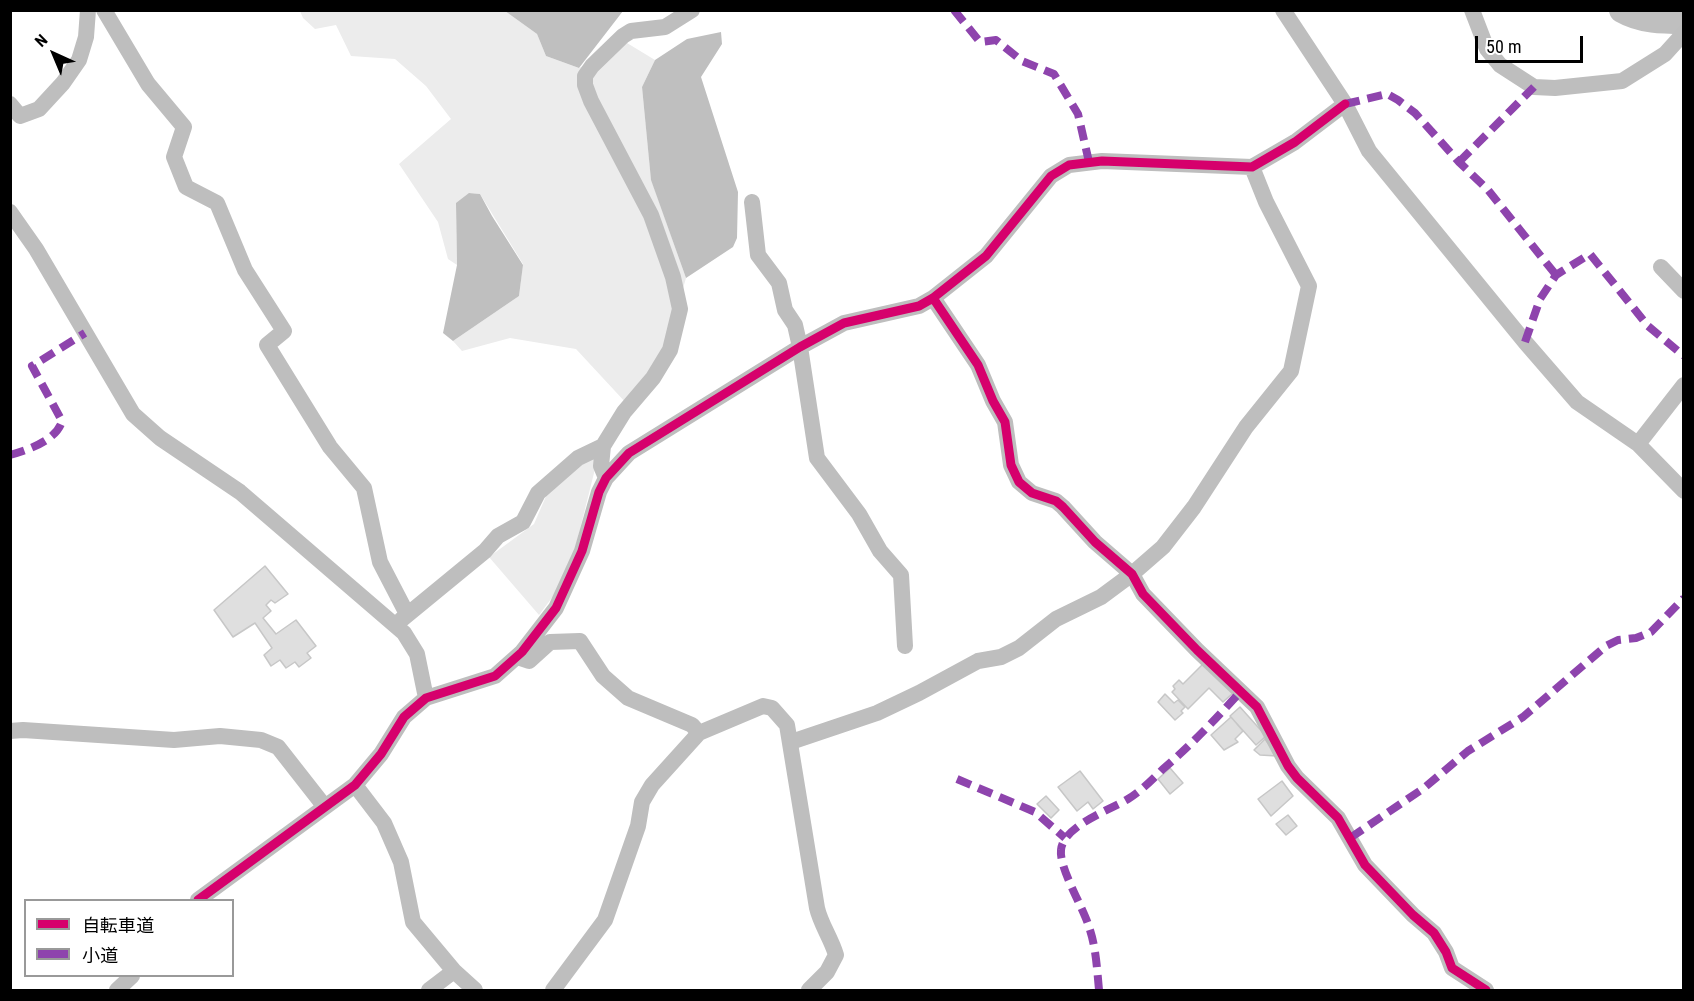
<!DOCTYPE html>
<html>
<head>
<meta charset="utf-8">
<style>
  body { margin:0 }
  #map { position:relative; width:1694px; height:1001px; overflow:hidden; background:#fff; font-family:"Roboto Condensed","Noto Sans JP",sans-serif }
  canvas { display:block }
  .frame { position:absolute; inset:0; border:12px solid #000; pointer-events:none }
  .legend { position:absolute; left:24px; top:899px; width:210px; height:78px; box-sizing:border-box; background:#fff; border:2px solid #999; margin:0; padding:8px 10px; list-style:none; font-size:18px; color:#000 }
  .legend li { display:flex; align-items:center; gap:12px; height:30px }
  .legend b { width:30px; border:2px solid #999 }
  .north { position:absolute; left:24px; top:24px; width:60px; height:60px; -webkit-text-stroke:4px #fff; paint-order:stroke; rotate:316deg; font-size:16px; font-weight:700; line-height:24px; text-align:center; color:#000 }
  .north::after { content:''; display:block; margin:auto; width:21px; height:27px; background:#000; clip-path:polygon(50% 0,100% 100%,50% 72%,0 100%) }
  .scale { position:absolute; left:1475px; top:36px; width:108px; height:27px; box-sizing:border-box; border:3px solid #000; border-top:0; padding-left:8px; font-size:18px; line-height:21px; white-space:nowrap; color:#000; -webkit-text-stroke:4px #fff; paint-order:stroke }
</style>
</head>
<body>
<div id="map">
<canvas width="1694" height="1001"></canvas>
<div class="frame"></div>
<ul class="legend">
<li><b style="height:8px;background:#d6006c"></b>自転車道</li>
<li><b style="height:8px;background:#8e44ad"></b>小道</li>
</ul>
<div class="north">N</div>
<div class="scale">50 m</div>
</div>
<script>
const ctx = document.querySelector('canvas').getContext('2d');
ctx.lineJoin = 'round';
function fillPath(path, color) { ctx.fillStyle = color; ctx.fill(path, 'evenodd'); }
function strokePath(path, color, width, dash) { ctx.strokeStyle = color; ctx.lineWidth = width; ctx.lineCap = dash ? 'butt' : 'round'; ctx.setLineDash(dash || []); ctx.stroke(path); }
const green = new Path2D(`
  M300,11H505L537,34L546,56L579,68L627,43L655,60L642,87L651,179L686,278L661,365L627,404L576,349L510,338L462,351L453,341L519,296L523,264L480,194L470,193L456,204L457,265L448,259L438,222L399,164L451,119L426,86L395,59L351,56L336,25L315,29L303,18Z
  M598,457L574,553L557,591L539,615L489,557L534,524L547,494L582,463Z`);
const water = new Path2D(`
  M505,11H623L579,68L546,56L537,34Z
  M721,32L722,44L701,77L738,192L737,238L733,247L686,278L651,180L642,87L655,60L687,39Z
  M469,193L480,194L492,216L523,265L519,296L453,341L443,333L457,265L456,203Z`);
const river = new Path2D(`
  M1622,10C1641,21 1663,21 1684,21`);
const building = new Path2D(`
  M265,566L288,594L275,603L271,600L266,605L271,611L263,618L276,634L296,620L316,646L307,653L311,658L299,667L295,662L286,668L280,660L271,666L264,655L272,648L255,623L233,637L214,610Z
  M1204,663L1233,693L1223,702L1209,688L1188,709L1172,692L1175,689L1173,686L1179,680L1183,684Z
  M1165,694L1174,703L1178,700L1185,707L1181,711L1183,713L1175,720L1158,702Z
  M1240,707L1266,736L1256,745L1230,716Z
  M1231,717L1243,731L1235,739L1238,742L1224,750L1211,735Z
  M1265,739L1277,756L1260,755L1254,750Z
  M1170,768L1183,783L1170,794L1158,779Z
  M1080,771L1103,801L1093,809L1088,802L1077,811L1058,787Z
  M1282,781L1293,796L1271,816L1258,799Z
  M1046,796L1059,810L1051,818L1037,804Z
  M1288,815L1297,826L1286,835L1276,824Z`);
const street = new Path2D(`
  M104,10L148,84L184,127L174,157L186,187L217,203L245,270L284,331L267,345L330,447L364,488L380,562L407,614
  M1283,10L1345,104L1369,151L1525,342L1577,402L1638,444L1684,491
  M1472,10L1487,49L1500,65L1534,87L1555,88L1622,81L1665,54L1684,33
  M10,104L20,116L39,109L63,83L79,60L86,37L88,10
  M752,202L758,255L779,283L785,310L795,325L800,347L817,458L859,514L880,551L901,575L905,646
  M10,212L36,249L133,414L160,438L240,492L404,633L417,654L426,698
  M1661,267L1684,291
  M933,298L978,365L993,401L1005,422L1011,465L1019,482L1032,493L1056,501L1063,507L1095,542L1132,574L1143,594L1197,650L1257,707L1288,766L1297,778L1338,818L1365,865L1413,915L1434,933L1446,952L1452,968L1486,990
  M1638,444L1684,385
  M606,478L601,466L603,446L624,412L653,378L670,350L680,309L673,277L651,215L591,101L585,85V76L592,66L623,36L631,31L665,27L692,10
  M401,620L485,551L498,536L523,522L538,493L578,458L603,446
  M517,657L529,661L550,642L580,641L603,676L628,698L692,725L699,733
  M10,731L23,730L174,740L220,736L261,740L278,747L325,807
  M791,742L877,713L919,693L978,661L1001,657L1019,648L1056,619L1101,597L1132,574L1163,547L1194,507L1246,427L1291,371L1309,286L1266,202L1252,167
  M355,785L384,823L401,862L413,922L454,971L475,990
  M198,900L355,785L381,754L404,717L426,698L495,676L522,652L556,608L582,551L599,492L606,478L629,453L800,347L844,323L919,306L933,298L986,256L1051,176L1069,165L1102,161L1252,167L1295,142L1345,104
  M117,990L132,976
  M429,990L454,971
  M553,990L605,920L638,826L642,802L652,785L699,733L763,706L772,708L787,725L817,908C821,925 831,938 836,955L827,972L809,990`);
const quiet = new Path2D(`
  M954,10L980,42L996,40L1022,61L1054,74L1078,114L1089,162
  M1345,104L1387,94L1398,100L1415,113L1459,162L1488,190L1556,275
  M1459,162L1534,87
  M1525,342L1540,299L1556,275L1590,254L1648,326L1684,356
  M10,455C28,450 57,440 62,421L32,366L85,333
  M957,779L1035,812L1065,838
  M1350,838L1424,788L1468,751L1523,717L1606,646L1618,640L1636,638L1651,632L1684,598
  M1099,990C1097,969 1096,947 1089,927C1083,907 1059,868 1061,850C1063,826 1110,810 1128,799C1141,791 1152,780 1163,769C1191,745 1216,719 1241,691`);
const cycleway = new Path2D(`
  M933,298L978,365L993,401L1005,422L1011,465L1019,482L1032,493L1056,501L1063,507L1095,542L1132,574L1143,594L1197,650L1257,707L1288,766L1297,778L1338,818L1365,865L1413,915L1434,933L1446,952L1452,968L1486,990
  M198,900L355,785L381,754L404,717L426,698L495,676L522,652L556,608L582,551L599,492L606,478L629,453L800,347L844,323L919,306L933,298L986,256L1051,176L1069,165L1102,161L1252,167L1295,142L1345,104`);
fillPath(green, '#ececec');
fillPath(water, '#bfbfbf');
strokePath(river, '#bfbfbf', 26);
fillPath(building, '#dfdfdf');
strokePath(building, '#c7c7c7', 1.5);
strokePath(street, '#bebebe', 16);
strokePath(quiet, '#8e44ad', 8, [15, 8]);
strokePath(cycleway, '#d6006c', 9);
</script>
</body>
</html>
